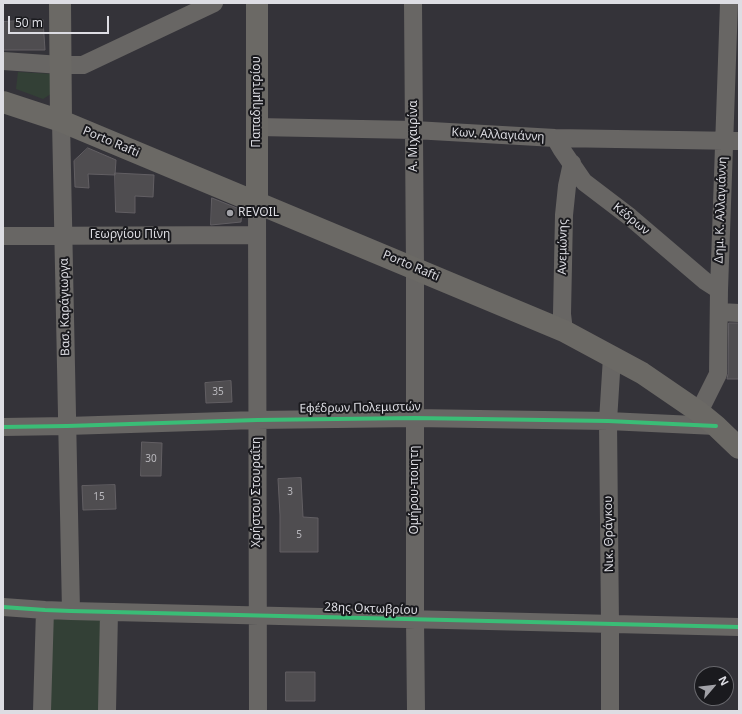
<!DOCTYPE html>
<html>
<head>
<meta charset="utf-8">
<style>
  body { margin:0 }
  #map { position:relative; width:742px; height:714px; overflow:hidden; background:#343339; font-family:"Noto Sans",sans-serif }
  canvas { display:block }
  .frame { position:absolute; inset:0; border:4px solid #dddde3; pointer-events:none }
  .north { position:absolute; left:694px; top:666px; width:40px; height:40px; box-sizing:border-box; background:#1a1a1e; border:1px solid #68686d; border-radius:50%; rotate:62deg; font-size:11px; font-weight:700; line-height:16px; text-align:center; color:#dddde3 }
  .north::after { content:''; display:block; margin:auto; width:14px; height:18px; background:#a2a2a8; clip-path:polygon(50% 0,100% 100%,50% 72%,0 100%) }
  .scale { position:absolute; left:8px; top:16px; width:101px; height:18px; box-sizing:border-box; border:2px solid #dddde3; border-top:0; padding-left:5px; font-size:12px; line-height:14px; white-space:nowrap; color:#dddde3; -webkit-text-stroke:3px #1a1a1e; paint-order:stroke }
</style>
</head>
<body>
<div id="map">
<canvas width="742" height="714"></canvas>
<div class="frame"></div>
<div class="north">N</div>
<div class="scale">50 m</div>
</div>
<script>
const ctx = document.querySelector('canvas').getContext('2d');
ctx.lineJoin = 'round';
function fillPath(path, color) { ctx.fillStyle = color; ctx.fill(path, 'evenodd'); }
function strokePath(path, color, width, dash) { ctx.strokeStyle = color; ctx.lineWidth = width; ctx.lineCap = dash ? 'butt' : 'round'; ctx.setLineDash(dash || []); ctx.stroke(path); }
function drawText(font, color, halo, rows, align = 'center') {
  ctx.font = font + ' "Noto Sans",sans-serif'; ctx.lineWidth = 4; ctx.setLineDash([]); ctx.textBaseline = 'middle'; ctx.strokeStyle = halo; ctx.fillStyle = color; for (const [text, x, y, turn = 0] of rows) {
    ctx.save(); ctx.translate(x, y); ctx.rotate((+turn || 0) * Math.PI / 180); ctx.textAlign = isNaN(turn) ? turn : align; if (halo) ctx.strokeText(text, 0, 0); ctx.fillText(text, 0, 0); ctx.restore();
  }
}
const green = new Path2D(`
  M18,72L54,74V92L43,99L16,89Z
  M50,619L105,620L102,711H46Z`);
const building = new Path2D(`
  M43,20L45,50H3V22Z
  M88,148L116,160L115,175L88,174L89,188L75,187L74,161Z
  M115,173L154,175L153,197L135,196V213L116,212Z
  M212,198L242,210L241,222L211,225Z
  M729,323H739V379H727L728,374Z
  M231,381L232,402L206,403L205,383Z
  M142,442L162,443L161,476H141Z
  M301,478L303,517L318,518V552H280V515L278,479Z
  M115,485L116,509L83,510L82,486Z
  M286,672H315V701H286Z`);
const minor = new Path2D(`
  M413,3L415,268V620L416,711
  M3,61L61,65H83L214,3
  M61,121L71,611
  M257,127L414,130L555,138L739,141
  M555,138L562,150L584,182L630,217L705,281L719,290
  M257,202L258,711
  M3,236L257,235
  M719,312L739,313
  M564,331L562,314L564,215L567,186L572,163
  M699,412L718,374L719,290L729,3
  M3,427L67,426L257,420L415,418L608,421L716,426
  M3,607L45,610L71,611L739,627
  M42,711L45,610
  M107,711L109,612
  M610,711V625L608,421L612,357`);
const major = new Path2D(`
  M60,3L61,121
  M3,102L61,121L564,331L642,373L699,412L716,426L739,448
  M257,202V3`);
const cycleway = new Path2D(`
  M3,427L67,426L257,420L415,418L608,421L716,426
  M3,607L45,610L71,611L739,627`);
const markers = [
  [230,213,4,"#a2a2a8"]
];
const numberNames = [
  ["35",218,392],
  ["30",151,459],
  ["3",290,492],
  ["15",99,497],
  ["5",299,535]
];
const streetNames = [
  ["Παπαδημητρίου",257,102,-90],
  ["Κων. Αλλαγιάννη",498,135,3],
  ["Α. Μιχαιρίνα",414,136,-90],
  ["Porto Rafti",111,142,23],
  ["Δημ. Κ. Αλλαγιάννη",721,210,-88],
  ["Κέδρων",631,219,39],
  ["Γεωργίου Πίνη",130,235],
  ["Ανεμώνης",563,247,-89],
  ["Porto Rafti",411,266,23],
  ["Βασ. Καράγιωργα",65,307,-91],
  ["Εφέδρων Πολεμιστών",360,408,-1],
  ["Ομήρου-ποιητη",415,490,-90],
  ["Χρήστου Στουραΐτη",257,492,-90],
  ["Νικ. Θράγκου",609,534,-91],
  ["28ης Οκτωβρίου",371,609,2]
];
const poiNames = [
  ["REVOIL",238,213]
];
fillPath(green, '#334036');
fillPath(building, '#4f4d50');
strokePath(building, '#625f63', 1);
strokePath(minor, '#686664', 18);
strokePath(major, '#6b6965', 22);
strokePath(cycleway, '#3abd76', 4);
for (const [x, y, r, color] of markers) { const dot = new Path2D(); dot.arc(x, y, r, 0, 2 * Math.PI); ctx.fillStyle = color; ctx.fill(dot); strokePath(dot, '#1a1a1e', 1.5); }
drawText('10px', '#bab9be', null, numberNames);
drawText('12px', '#dddde3', '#1a1a1e', streetNames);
drawText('12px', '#dddde3', '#1a1a1e', poiNames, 'left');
</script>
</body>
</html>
